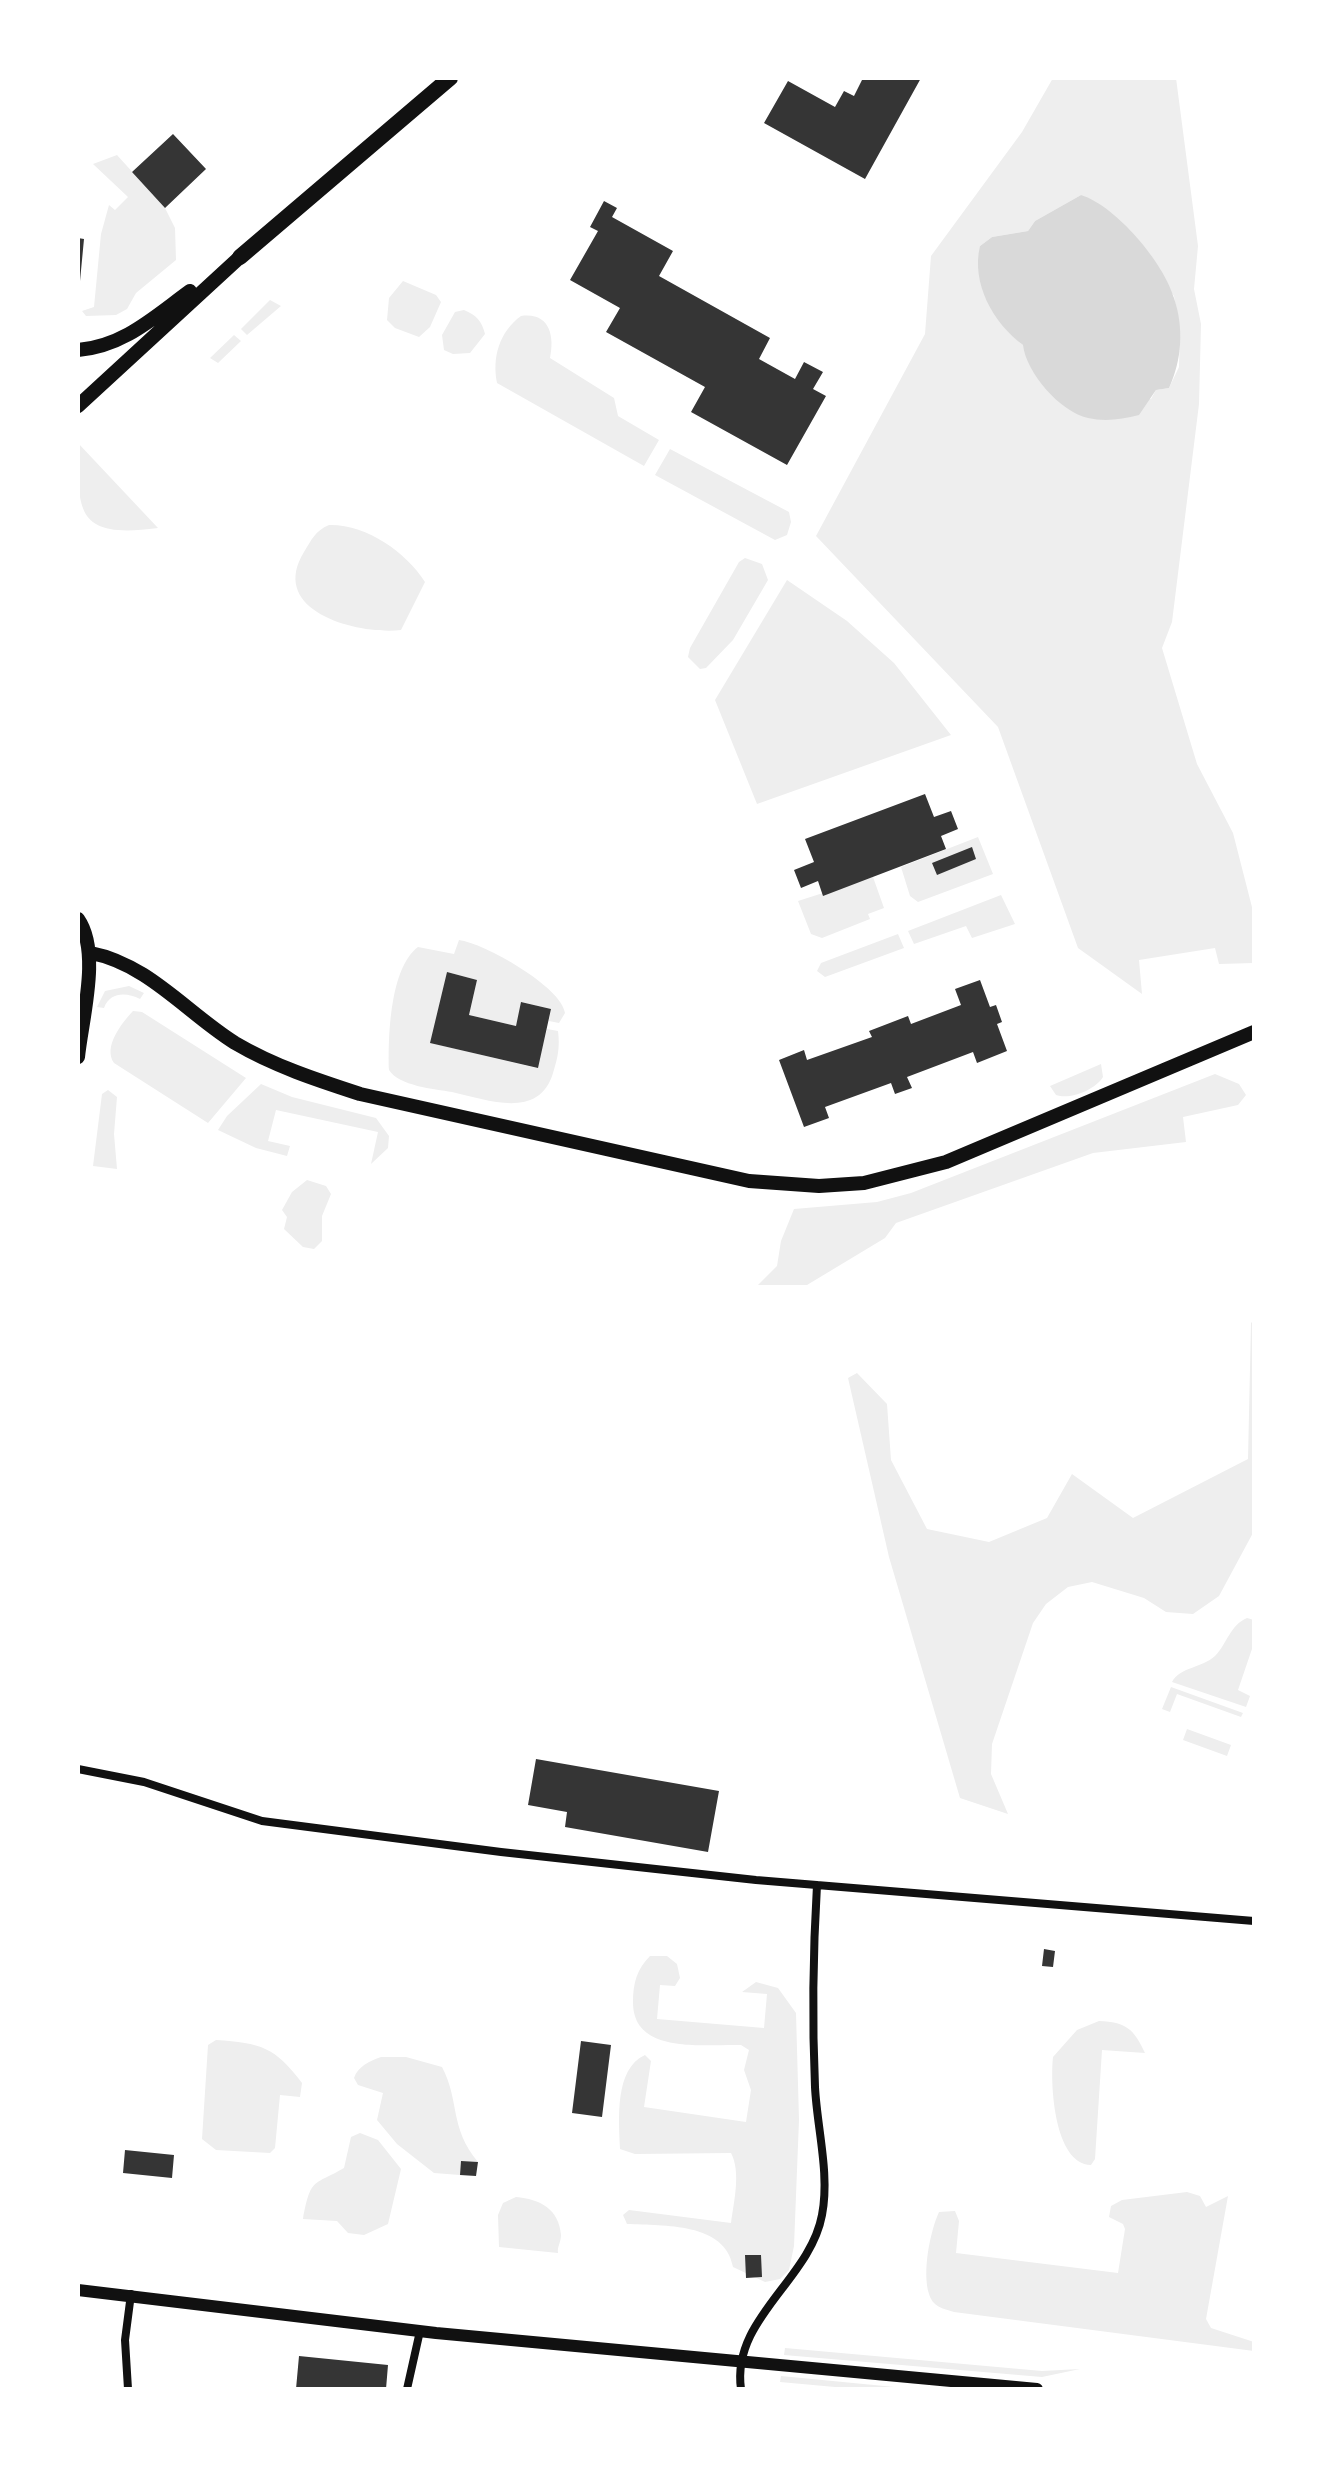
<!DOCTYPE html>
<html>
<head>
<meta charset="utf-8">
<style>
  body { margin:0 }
  #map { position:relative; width:1332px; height:2467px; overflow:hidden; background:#fff; font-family:Lato,sans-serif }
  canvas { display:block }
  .frame { position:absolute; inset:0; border:80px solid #fff; pointer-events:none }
</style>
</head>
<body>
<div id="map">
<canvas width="1332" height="2467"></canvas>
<div class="frame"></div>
</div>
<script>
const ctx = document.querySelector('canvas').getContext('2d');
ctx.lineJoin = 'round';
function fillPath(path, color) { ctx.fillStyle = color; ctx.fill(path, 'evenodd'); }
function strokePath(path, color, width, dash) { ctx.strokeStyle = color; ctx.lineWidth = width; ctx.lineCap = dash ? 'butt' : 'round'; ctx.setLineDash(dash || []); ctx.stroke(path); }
const green = new Path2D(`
  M1053,78H1176L1198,246L1194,289L1201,324L1199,404L1172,622L1162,648L1197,764L1233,833L1254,915V963L1219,964L1215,948L1139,960L1142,994L1078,948L998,727L816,536L925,334L931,256L1022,132ZM1081,195L1174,296L1180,331L1179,367L1169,388L1156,390L1151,399L1023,345C989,319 987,286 980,246L992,237L1028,231L1035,221Z
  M117,155L165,208L175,228L176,260L136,293L127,309L116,315L86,316L82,311L94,307L101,234L109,205L115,210L128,197L93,164Z
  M403,281L436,295L441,302L430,327L419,337L395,328L387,320L389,298Z
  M270,300L281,306L247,335L241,329Z
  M464,310C476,315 482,321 485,334L470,353L453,354L444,350L442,335L455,312Z
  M521,316C549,312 555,335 550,358L614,398L618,416L659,440L644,466L497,383C492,358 499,332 521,316Z
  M234,335L241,341L218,363L210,358Z
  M78,443L158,528C75,539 78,512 78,443Z
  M670,449L789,512L791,522L787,535L775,540L655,475Z
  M329,525C366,524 406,552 425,582L401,630C359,635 267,612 304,552C312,539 315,531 329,525Z
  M745,558L762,564L768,580L733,640L706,668L700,669L688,657L690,648L739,562Z
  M787,580L847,621L894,663L951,735L757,804L715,700Z
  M978,837L993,874L918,902L910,896L901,867Z
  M873,877L884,908L868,914L870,919L822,938L811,934L798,901Z
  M1001,895L1015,924L972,938L966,926L914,944L908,931Z
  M898,934L904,948L825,977L817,971L821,963Z
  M459,940C484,943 562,987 565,1013L559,1023L549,1021L551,1009L522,1002L516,1026L469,1015L477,980L447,972L431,1043L537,1068L547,1029L558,1031C560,1047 558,1057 553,1073C539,1120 488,1100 452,1092C434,1089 399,1086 389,1070C388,1036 390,968 418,947L454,954Z
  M129,986L144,993L140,999C126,992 110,992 104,1008L97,1007L105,991Z
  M133,1011L142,1012L246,1078L208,1123L114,1063C103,1047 121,1024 133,1011Z
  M1101,1064L1103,1077C1095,1090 1070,1100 1056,1095L1050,1086Z
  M1215,1074L1239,1084L1246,1095L1238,1105L1183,1117L1186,1142L1093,1153L896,1223L885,1238L807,1285H758L777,1266L781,1241L794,1209L877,1202L911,1193Z
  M261,1084L292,1097L376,1118L389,1136L388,1148L371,1164L378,1132L276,1110L268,1141L290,1146L287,1156L256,1148L218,1130L227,1116Z
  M108,1090L117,1097L114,1134L117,1169L93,1166L102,1094Z
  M307,1180L326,1186L331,1194L322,1216V1241L314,1249L303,1247L284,1229L287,1217L282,1210L292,1192Z
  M1254,1320V1531L1219,1596L1193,1614L1166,1612L1144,1598L1092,1582L1068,1587L1046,1604L1033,1623L992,1744L991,1774L1008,1814L960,1798L889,1557L848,1378L857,1373L887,1404L891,1460L927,1529L989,1542L1047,1518L1072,1474L1133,1518L1248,1459L1251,1323Z
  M1247,1618L1254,1620V1643L1238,1690L1250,1696L1246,1707L1172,1682C1180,1667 1202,1668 1215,1656C1227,1644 1230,1625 1247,1618Z
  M1171,1687L1243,1713L1241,1717L1177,1694L1170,1712L1162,1709Z
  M1187,1729L1231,1745L1227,1756L1183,1740Z
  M650,1956H667L677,1964L680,1978L675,1986L660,1985L657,2019L764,2028L767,1994L742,1992L756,1982L778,1988L796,2013L799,2120L794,2246L789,2270L780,2279L765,2282L733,2267C725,2222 664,2226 627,2224L623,2215L629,2210L731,2223C734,2201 741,2172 731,2153L635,2154L620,2149C619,2120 614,2069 645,2055L651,2061L644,2107L746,2122L751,2090L744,2070L749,2050L741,2045C703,2044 633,2055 633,2002C633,1983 637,1969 650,1956Z
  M1099,2021C1126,2022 1134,2029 1145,2053L1102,2050L1095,2159L1091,2165C1054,2164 1050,2084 1053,2057L1077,2030Z
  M216,2040C261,2043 275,2047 302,2083L300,2097L280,2095L275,2148L270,2153L216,2150L202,2139L208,2045Z
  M381,2057H406L442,2067C460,2101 449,2127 478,2162L460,2175L434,2173L397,2144L377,2120L383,2093L358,2085L354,2078C358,2066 370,2061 381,2057Z
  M360,2133L378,2140L401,2169L388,2224L364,2235L348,2233L337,2221L303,2219C311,2177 313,2186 344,2168L351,2137Z
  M1187,2192L1200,2196L1206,2207L1228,2196L1206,2319L1211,2328L1254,2342V2351L954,2312C943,2309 932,2306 929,2294C922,2272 930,2232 939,2212L955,2211L959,2221L956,2253L1118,2273L1125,2229L1123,2224L1109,2217L1111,2206L1122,2200Z
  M516,2197C540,2199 559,2209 561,2235C561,2242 557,2247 558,2253L499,2247L498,2215L503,2203Z
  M785,2348L1042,2371L1080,2369L1042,2377L784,2355Z
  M781,2376L915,2389H857L780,2382Z`);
const water = new Path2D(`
  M1081,195C1116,206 1164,263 1174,298C1184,328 1182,360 1169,388L1156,390L1139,415C1122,419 1106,422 1088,418C1060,412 1026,372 1023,345C993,323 971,283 980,246L992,237L1028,231L1035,221Z`);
const building = new Path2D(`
  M863,78H921L865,179L764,123L788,81L835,107L844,91L854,96Z
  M173,134L206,169L165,208L132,172Z
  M604,201L617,208L612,217L673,251L659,276L770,338L759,359L795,379L804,362L823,372L813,389L826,396L787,465L691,412L705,387L606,332L620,308L570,280L598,231L590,227Z
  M78,238L84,239L80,281H78Z
  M925,794L934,817L951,811L958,829L941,836L946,849L823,896L818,881L801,888L794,870L814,862L805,839Z
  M972,847L976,859L937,875L932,863Z
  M447,972L477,980L469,1015L516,1026L521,1002L551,1009L538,1068L430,1043Z
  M980,980L990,1007L996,1005L1002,1022L997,1024L1007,1051L977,1063L973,1052L907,1077L912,1088L895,1094L891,1083L825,1107L829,1118L804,1127L779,1060L804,1050L807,1060L872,1037L869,1031L908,1016L911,1024L961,1005L955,989Z
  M536,1759L719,1791L708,1852L565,1827L567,1812L528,1805Z
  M1044,1949L1055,1951L1053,1967L1042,1966Z
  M581,2041L611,2045L602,2117L572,2113Z
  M125,2150L174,2155L172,2178L123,2173Z
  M461,2161L478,2162L476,2176L460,2175Z
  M745,2255H761L762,2277L746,2278Z
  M299,2356L388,2365L386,2389H296Z`);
const minor = new Path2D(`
  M78,1769L144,1782L262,1821L501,1852L756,1880L1254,1921
  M128,2389L125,2340L131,2294
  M407,2389L420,2331
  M741,2389C731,2319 810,2280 822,2215C830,2174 817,2128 815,2087C812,2019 813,1952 817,1885`);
const tertiary = new Path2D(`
  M78,2290L436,2333L1037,2389`);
const secondary = new Path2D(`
  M78,350C124,346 154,317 190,291
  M78,406L240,257
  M78,919C101,952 82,1018 78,1057
  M91,953C148,964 187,1013 235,1043C274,1066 317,1080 360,1094L749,1181L819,1186L864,1183L946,1162L1254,1032`);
const primary = new Path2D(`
  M240,257L450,78`);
fillPath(green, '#eee');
fillPath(water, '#d9d9d9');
fillPath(building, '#353535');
strokePath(minor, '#111', 8);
strokePath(tertiary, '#111', 12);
strokePath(secondary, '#111', 14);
strokePath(primary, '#111', 16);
</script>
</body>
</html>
